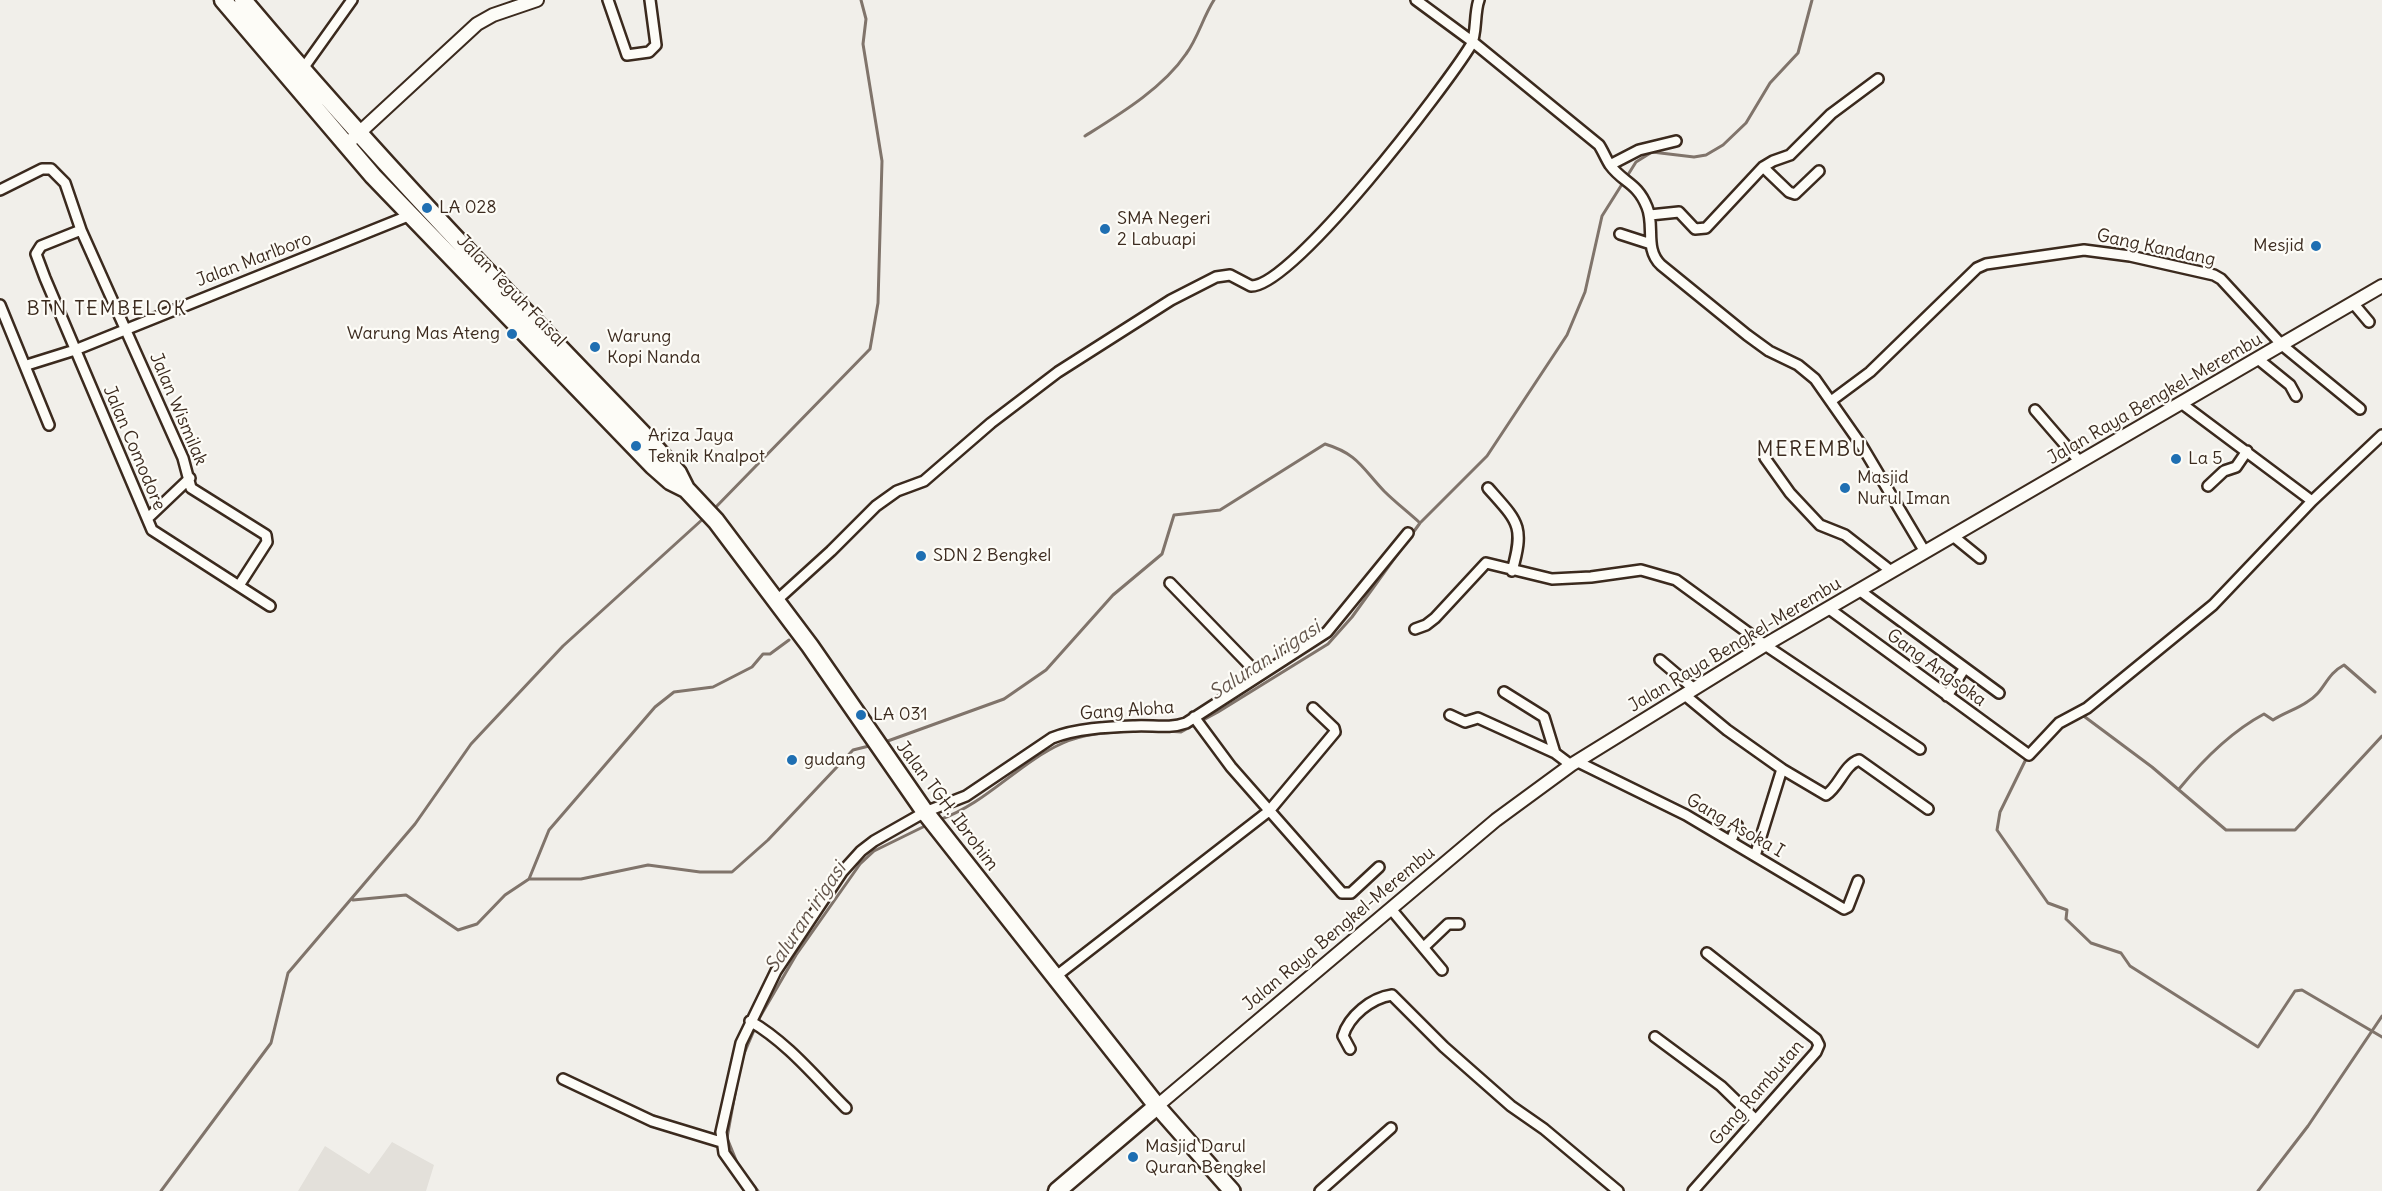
<!DOCTYPE html>
<html>
<head>
<meta charset="utf-8">
<style>
  body { margin:0 }
  canvas { display:block; background:#f1efea }
</style>
</head>
<body>
<canvas width="2382" height="1191"></canvas>
<script>
const ctx = document.querySelector('canvas').getContext('2d');
ctx.lineJoin = 'round';
function fillPath(path, color) { ctx.fillStyle = color; ctx.fill(path, 'evenodd'); }
function strokePath(path, color, width, dash) { ctx.strokeStyle = color; ctx.lineWidth = width; ctx.lineCap = dash ? 'butt' : 'round'; ctx.setLineDash(dash || []); ctx.stroke(path); }
function drawText(font, color, halo, rows, align = 'center') {
  ctx.font = font + ' Delius,sans-serif'; ctx.lineWidth = 4.5; ctx.setLineDash([]); ctx.textBaseline = 'middle'; ctx.strokeStyle = halo; ctx.fillStyle = color; for (const [text, x, y, turn = 0] of rows) {
    ctx.save(); ctx.translate(x, y); ctx.rotate((+turn || 0) * Math.PI / 180); ctx.textAlign = isNaN(turn) ? turn : align; if (halo) ctx.strokeText(text, 0, 0); ctx.fillText(text, 0, 0); ctx.restore();
  }
}
const built = new Path2D(`
  M392,1142L434,1165L426,1191H298L325,1146L369,1174Z`);
const stream = new Path2D(`
  M1085,136C1120,114 1163,88 1186,54C1198,38 1203,17 1214,0
  M713,510L870,349L878,303L882,161L863,44L866,19L861,0
  M2081,714L2152,767L2226,830H2295L2382,736
  M1167,731L1181,732L1218,712L1328,644L1352,617L1420,523L1487,456L1567,335L1585,292L1602,216L1636,162L1652,152L1694,157L1706,155L1723,145L1746,123L1770,83L1798,53L1812,0
  M885,742L1004,699L1046,670L1113,595L1162,554L1174,515L1220,510L1325,444C1358,454 1362,468 1384,491C1395,502 1408,512 1420,523
  M2027,757L2000,812L1997,830L2048,903L2067,910L2066,919L2091,943L2121,953L2130,966L2258,1047L2295,991L2302,990L2382,1037
  M2179,789C2202,761 2232,731 2264,714L2273,720C2284,713 2297,709 2307,702C2325,692 2325,675 2344,665L2375,692
  M939,820C987,803 1018,763 1063,743C1087,732 1119,732 1145,730
  M529,879L549,830L655,707L674,692L713,687L752,667L763,654H770L789,640
  M353,900L406,895L458,930L477,924L505,895L529,879H581L648,865L700,872H732L768,840L853,750L873,745
  M757,1022L796,955L860,864L874,851L927,825
  M740,1063L755,1028
  M736,1088L727,1138L738,1165
  M743,1173L758,1191
  M161,1191L271,1043L288,973L415,824L471,744L563,646L704,518
  M2258,1191L2308,1126L2382,1016`);
const minor = new Path2D(`
  M608,0L627,55L649,52L656,45L650,0
  M1416,0L1473,42L1599,145C1603,151 1606,159 1610,165C1623,183 1637,182 1647,207C1655,226 1644,249 1661,265L1747,335L1769,351L1798,365L1815,379L1862,446L1925,552
  M302,70L352,0
  M1610,165L1639,150L1676,141
  M1763,167L1789,192L1795,194L1819,171
  M0,190L42,169H51L65,183L81,230
  M1650,215L1679,212L1695,229L1706,228L1763,167L1773,161L1790,155L1831,114L1878,79
  M1620,234L1651,244
  M2353,303L2369,322
  M0,305L49,425
  M2258,359L2290,385L2296,396
  M27,365L75,350L413,214
  M1831,401L1870,372L1977,268L1986,264L2084,250L2130,256L2214,275L2221,279L2282,345L2360,409
  M2181,403L2312,501L2382,435
  M2035,410L2080,462
  M1765,458L1790,493L1820,525L1845,535L1891,571
  M2208,486L2224,471L2236,467L2247,451
  M1488,488C1518,522 1525,525 1512,571
  M148,518L190,478
  M1953,536L1980,558
  M1170,583L1259,675
  M240,584L267,542L266,535L191,488L183,458L81,230L41,246L36,254L45,278L152,530L270,606
  M1859,590L1999,693
  M776,601L831,551L876,506L897,491L924,481L991,423L1058,372L1171,300L1216,277L1230,275L1251,286C1293,287 1446,86 1471,45C1477,35 1474,13 1479,0
  M1828,608L2029,755L2059,723L2087,708L2213,605L2312,501
  M1415,629L1426,625L1435,618L1486,563L1552,579L1591,577L1641,570L1676,580L1765,645L1920,749
  M1660,660L1694,689
  M1504,692L1544,717L1555,753L1571,765
  M1686,696L1727,730L1782,769L1755,856
  M1947,696L1964,669
  M1450,715L1465,722L1478,718L1555,753
  M1194,717L1231,767L1342,893H1351L1379,867
  M1578,762L1686,815L1844,909L1848,907L1858,881
  M1782,769L1826,795C1839,787 1844,765 1859,760L1928,809
  M1731,841L1737,825
  M1391,909L1442,970
  M1424,947L1448,924H1459
  M1055,977L1269,811L1335,732L1334,728L1313,708
  M750,1021C787,1042 816,1078 846,1108
  M1655,1037L1721,1086L1756,1120
  M1350,1049L1343,1036C1349,1016 1371,998 1392,995L1444,1047L1511,1106L1544,1129L1618,1191
  M563,1079L652,1121L721,1142
  M751,1191L724,1153L721,1132L741,1043L776,971L842,872L861,851L874,841L925,812L966,796L1052,738C1077,728 1109,727 1135,726C1153,725 1169,729 1186,723L1327,632L1408,533
  M1320,1191L1391,1128
  M1693,1191L1816,1052L1819,1045L1816,1039L1707,953`);
const tertiary = new Path2D(`
  M346,145L477,24L493,15L537,0
  M1157,1106L1496,820L1571,765L1765,645L2382,286`);
const primary = new Path2D(`
  M1157,1106L1232,1191`);
const trunk = new Path2D(`
  M223,0L373,176L653,466L670,481L686,489L716,521L810,646L925,812L1157,1106L1057,1191
  M243,0C370,151 506,293 643,434L678,473L686,489`);
const markers = [
  [427,208,6,"#1f6fb2"],
  [1105,229,6,"#1f6fb2"],
  [2316,246,6,"#1f6fb2"],
  [512,334,6,"#1f6fb2"],
  [595,347,6,"#1f6fb2"],
  [636,446,6,"#1f6fb2"],
  [2176,459,6,"#1f6fb2"],
  [1845,488,6,"#1f6fb2"],
  [921,556,6,"#1f6fb2"],
  [861,715,6,"#1f6fb2"],
  [792,760,6,"#1f6fb2"],
  [1133,1157,6,"#1f6fb2"]
];
const poiNames = [
  ["LA 028",439,208],
  ["SMA Negeri",1117,219],
  ["2 Labuapi",1117,240],
  ["Mesjid",2304,246,"right"],
  ["Warung Mas Ateng",500,334,"right"],
  ["Warung",607,337],
  ["Kopi Nanda",607,358],
  ["Ariza Jaya",648,436],
  ["Teknik Knalpot",648,457],
  ["La 5",2188,459],
  ["Masjid",1857,478],
  ["Nurul Iman",1857,499],
  ["SDN 2 Bengkel",933,556],
  ["LA 031",873,715],
  ["gudang",804,760],
  ["Masjid Darul",1145,1147],
  ["Quran Bengkel",1145,1168]
];
const streetNames = [
  ["Gang Kandang",2156,248,12],
  ["Jalan Marlboro",254,260,-21],
  ["Jalan Teguh Faisal",511,291,46],
  ["Jalan Raya Bengkel-Merembu",2155,399,-30],
  ["Jalan Wismilak",178,409,67],
  ["Jalan Comodore",134,448,67],
  ["Jalan Raya Bengkel-Merembu",1735,645,-31],
  ["Gang Angsoka",1936,668,36],
  ["Gang Aloha",1127,711,-4],
  ["Jalan TGH. Ibrohim",947,806,53],
  ["Gang Asoka I",1735,826,30],
  ["Jalan Raya Bengkel-Merembu",1339,929,-40],
  ["Gang Rambutan",1757,1093,-49]
];
const neighbourhoodNames = [
  ["BTN TEMBELOK",107,309]
];
const waterNames = [
  ["Saluran irigasi",1265,661,-33],
  ["Saluran irigasi",806,918,-56]
];
const quarterNames = [
  ["MEREMBU",1812,450]
];
fillPath(built, '#e3e0da');
strokePath(stream, '#80746b', 3);
strokePath(minor, '#3b2a1e', 14);
strokePath(tertiary, '#3b2a1e', 16);
strokePath(primary, '#3b2a1e', 20);
strokePath(trunk, '#3b2a1e', 21);
strokePath(minor, '#fdfcf7', 9);
strokePath(tertiary, '#fdfcf7', 12);
strokePath(primary, '#fdfcf7', 15);
strokePath(trunk, '#fdfcf7', 16);
for (const [x, y, r, color] of markers) { const dot = new Path2D(); dot.arc(x, y, r, 0, 2 * Math.PI); ctx.fillStyle = color; ctx.fill(dot); strokePath(dot, '#fdfcf7', 2); }
drawText('18px', '#3b2a1e', '#fdfcf7', poiNames, 'left');
drawText('18px', '#3b2a1e', '#fdfcf7', streetNames);
ctx.letterSpacing = '1.5px';
drawText('20px', '#3b2a1e', '#fdfcf7', neighbourhoodNames);
ctx.letterSpacing = '0px';
drawText('italic 20px', '#63554b', '#fdfcf7', waterNames);
ctx.letterSpacing = '1.5px';
drawText('21px', '#3b2a1e', '#fdfcf7', quarterNames);
ctx.letterSpacing = '0px';
</script>
</body>
</html>
